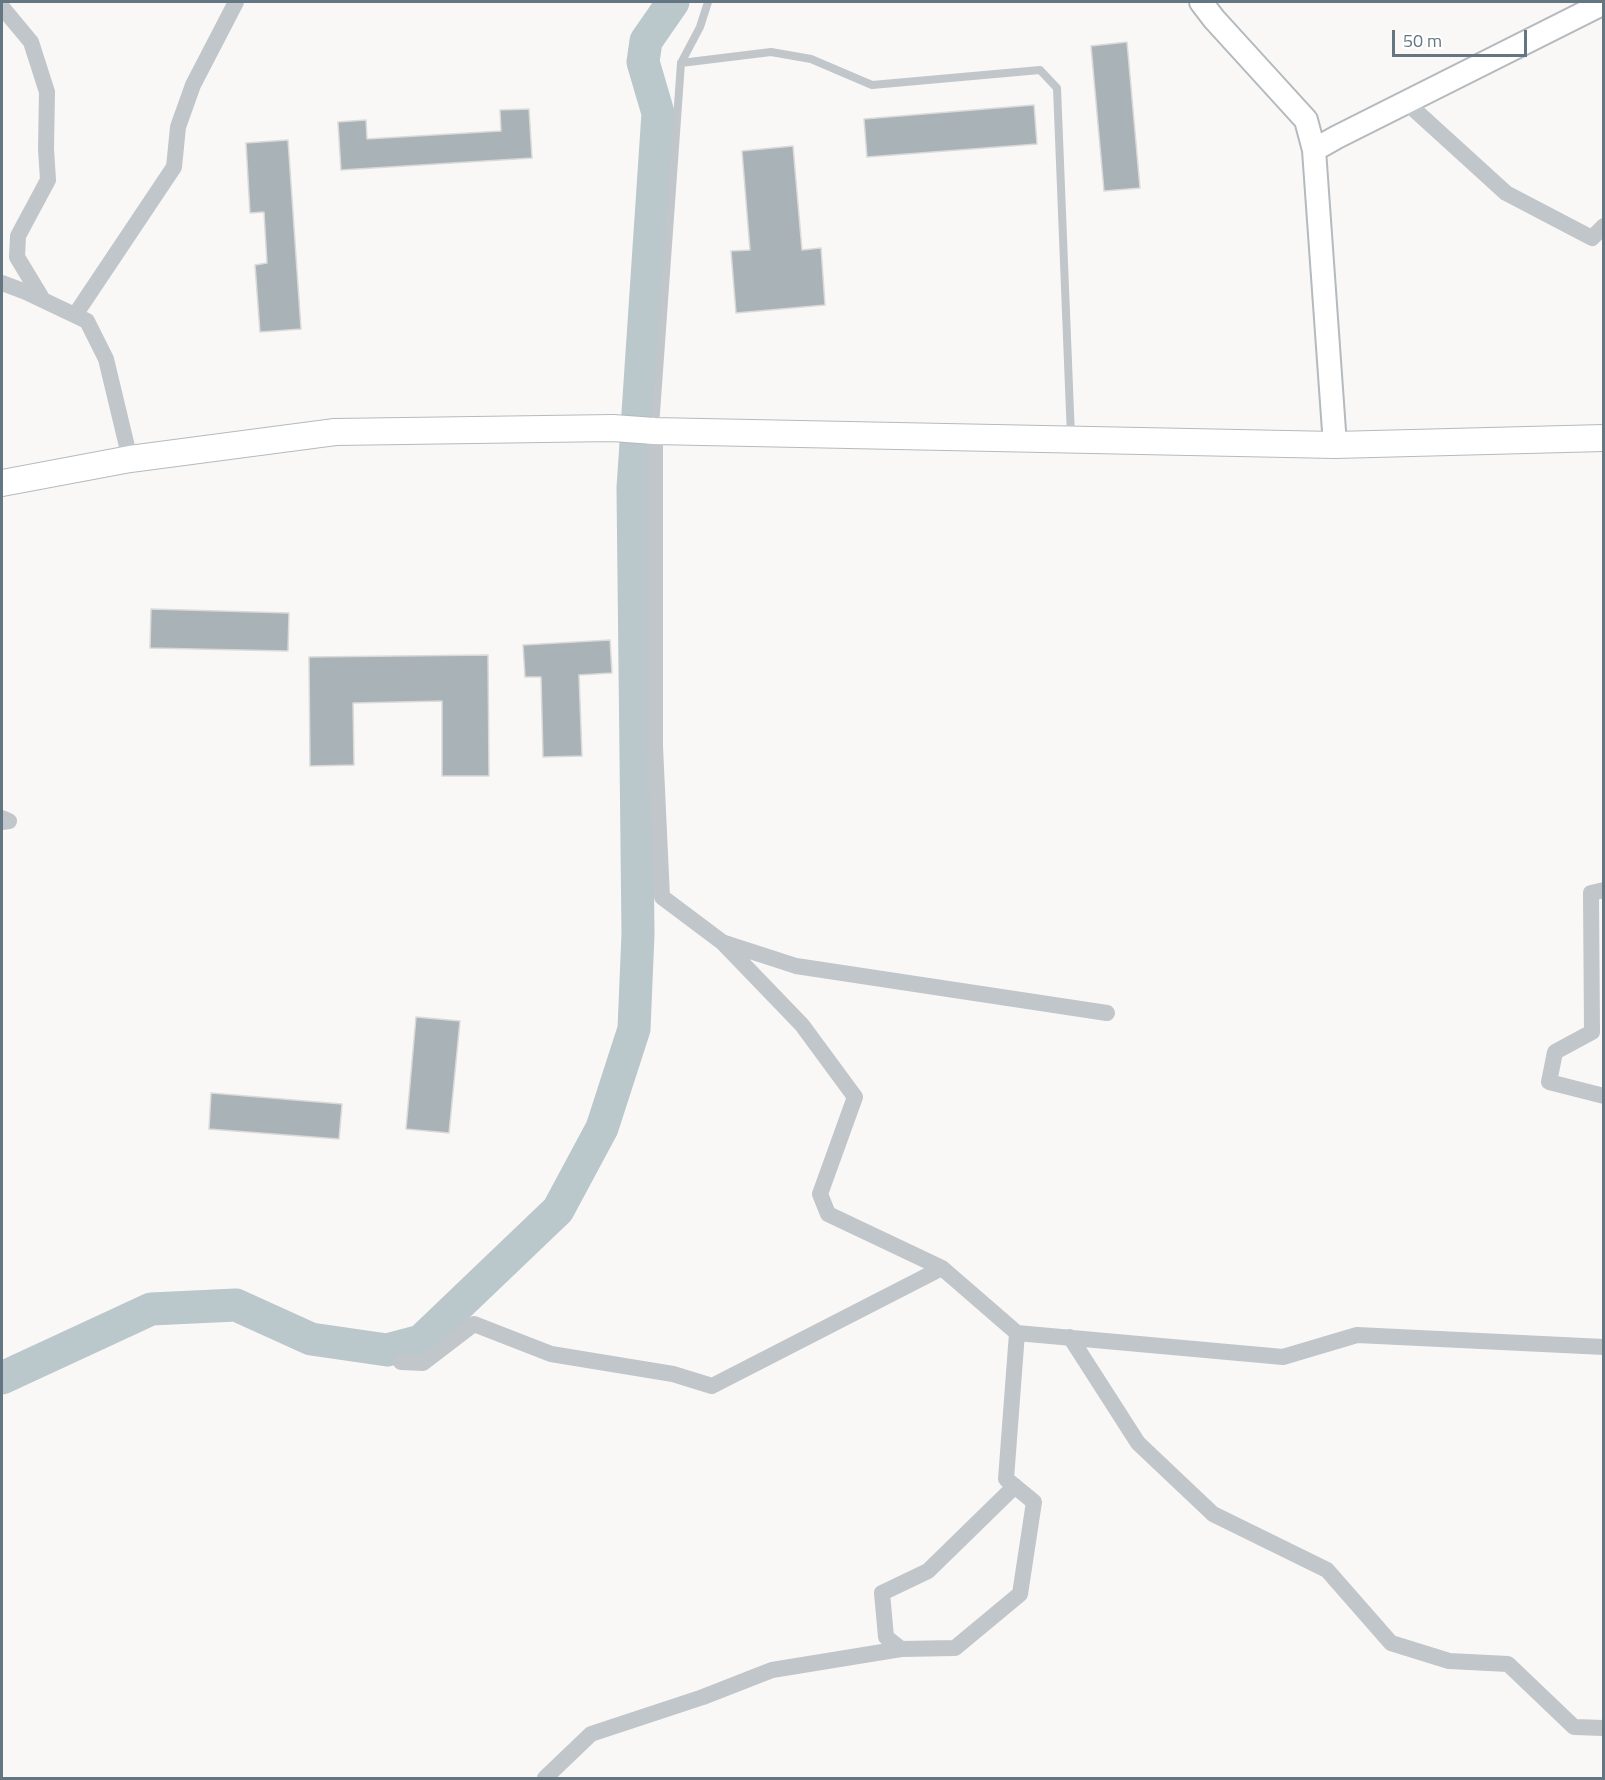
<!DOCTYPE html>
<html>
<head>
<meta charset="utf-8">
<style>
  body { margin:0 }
  #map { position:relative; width:1605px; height:1780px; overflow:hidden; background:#f9f8f6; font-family:"Titillium Web",sans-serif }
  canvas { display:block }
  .frame { position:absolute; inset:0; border:3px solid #637681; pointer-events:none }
  .scale { position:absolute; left:1392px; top:30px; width:135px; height:27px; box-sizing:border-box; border:3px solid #637681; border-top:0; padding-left:8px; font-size:18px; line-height:21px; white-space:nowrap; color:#637681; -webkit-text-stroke:4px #fff; paint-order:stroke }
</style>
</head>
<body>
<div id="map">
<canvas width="1605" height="1780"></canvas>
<div class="frame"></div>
<div class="scale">50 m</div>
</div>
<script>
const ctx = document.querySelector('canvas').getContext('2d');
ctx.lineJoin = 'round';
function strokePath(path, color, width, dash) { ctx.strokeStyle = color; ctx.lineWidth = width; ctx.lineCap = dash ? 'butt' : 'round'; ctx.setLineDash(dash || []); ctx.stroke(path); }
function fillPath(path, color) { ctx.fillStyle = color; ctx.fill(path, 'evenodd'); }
const river = new Path2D(`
  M2,1378L151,1309L236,1305L311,1339L387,1350L421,1341L558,1210L602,1128L634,1029L638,934L633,488L658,113L643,62L646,41L673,2`);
const building = new Path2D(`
  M1127,42L1140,188L1104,191L1091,46Z
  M1034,105L1037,144L867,157L864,119Z
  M529,109L532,158L341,170L338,122L366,120L367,139L501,131L500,110Z
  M288,140L301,329L260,332L255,265L267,263L264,212L250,213L246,143Z
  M793,146L802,250L821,248L825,305L736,313L731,251L750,250L742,151Z
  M151,609L289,613L288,651L150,648Z
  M610,640L612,673L579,675L582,756L543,757L541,677H525L523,645Z
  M488,655L489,776H442V701L353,703L354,765L310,766L309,657Z
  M416,1017L460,1021L449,1133L406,1129Z
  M211,1093L342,1104L339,1139L209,1129Z`);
const lane = new Path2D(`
  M681,63L771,52L811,59L872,85L1040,70L1057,88L1071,437
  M655,427L681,63L700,27L708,2`);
const street = new Path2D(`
  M2,7L31,42L47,92L46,149L48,180L18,236L17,257L43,300
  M1406,102L1506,193L1592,238L1604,226
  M2,283L26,292L87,321L106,359L130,459
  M75,315L174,167L178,127L193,85L236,2
  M655,431V746L662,897L722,942L796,966L1107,1013
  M2,818L9,821L2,822
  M1604,890L1591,893L1592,1032L1555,1052L1549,1082L1604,1096
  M722,942L802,1025L855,1097L820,1194L828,1214L942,1268L1017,1333L1283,1357L1357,1335L1604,1347
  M1070,1337L1138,1443L1213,1514L1327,1570L1391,1643L1449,1661L1508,1664L1574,1727L1604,1728
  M401,1362L423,1363L474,1324L551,1354L673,1374L712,1386L942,1268
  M1015,1486L928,1571L882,1593L886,1637L901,1649L955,1648L1020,1594L1034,1502L1006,1479L1017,1333
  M545,1778L591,1734L703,1697L772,1670L901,1649`);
const secondary = new Path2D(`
  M1201,2L1214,19L1306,120L1314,150L1335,445
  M1314,150L1337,137L1604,3`);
const primary = new Path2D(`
  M2,483L130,459L335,432L613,428L654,431L1335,445L1604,438`);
strokePath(river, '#bac7cb', 33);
fillPath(building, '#a8b2b7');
strokePath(building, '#dadad8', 1.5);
strokePath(secondary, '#b4babe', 26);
strokePath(primary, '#b5babe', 28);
strokePath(lane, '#c1c6ca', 8);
strokePath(street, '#c1c6ca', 16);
strokePath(secondary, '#fff', 22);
strokePath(primary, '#fff', 26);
</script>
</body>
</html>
